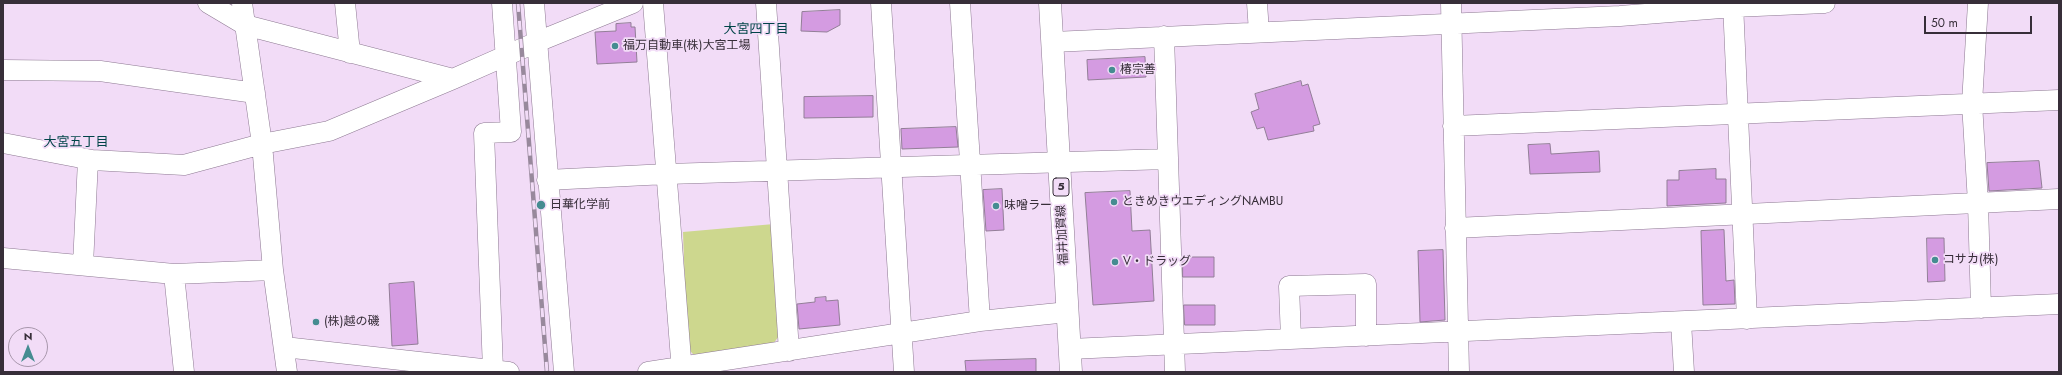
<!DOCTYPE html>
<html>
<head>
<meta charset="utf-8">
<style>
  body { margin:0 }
  #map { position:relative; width:2062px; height:375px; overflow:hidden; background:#f2dcf7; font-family:Jost,sans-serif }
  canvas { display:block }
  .frame { position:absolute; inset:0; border:4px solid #372e39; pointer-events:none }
  .north { position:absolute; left:8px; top:327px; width:40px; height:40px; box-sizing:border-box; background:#f2dcf7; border:1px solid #a796ab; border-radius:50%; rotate:0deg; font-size:11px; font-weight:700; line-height:16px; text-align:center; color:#372e39 }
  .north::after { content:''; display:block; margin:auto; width:14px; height:18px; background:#458c91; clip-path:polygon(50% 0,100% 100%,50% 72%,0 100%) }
  .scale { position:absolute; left:1924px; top:16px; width:108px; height:18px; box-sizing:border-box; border:2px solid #372e39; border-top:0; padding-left:5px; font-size:12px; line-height:14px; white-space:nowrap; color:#372e39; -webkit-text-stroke:3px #f2dcf7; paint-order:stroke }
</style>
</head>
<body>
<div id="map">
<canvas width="2062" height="375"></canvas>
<div class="frame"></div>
<div class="north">N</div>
<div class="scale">50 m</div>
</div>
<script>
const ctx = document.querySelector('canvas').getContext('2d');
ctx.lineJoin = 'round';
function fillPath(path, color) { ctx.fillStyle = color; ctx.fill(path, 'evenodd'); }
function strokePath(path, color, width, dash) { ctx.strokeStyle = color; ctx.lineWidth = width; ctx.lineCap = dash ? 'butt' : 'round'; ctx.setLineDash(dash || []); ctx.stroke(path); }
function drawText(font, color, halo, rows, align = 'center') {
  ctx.font = font + ' Jost,"Noto Sans JP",sans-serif'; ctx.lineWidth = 3.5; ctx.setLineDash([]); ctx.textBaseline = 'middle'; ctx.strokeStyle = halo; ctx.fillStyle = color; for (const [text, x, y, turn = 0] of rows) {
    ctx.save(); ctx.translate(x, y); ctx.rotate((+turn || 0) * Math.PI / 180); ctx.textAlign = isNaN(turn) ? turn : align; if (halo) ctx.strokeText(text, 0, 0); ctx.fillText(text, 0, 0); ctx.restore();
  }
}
const green = new Path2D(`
  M774,224L782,332L773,344L695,356L687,348L683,232Z`);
const building = new Path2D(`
  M840,10V25L827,32L801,31L802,12Z
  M631,23V27H635L637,62L597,64L595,32L616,31V24Z
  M1145,57L1146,77L1088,80L1087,60Z
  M1301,81L1302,86L1308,84L1320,124L1313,126L1314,131L1268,140L1264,127L1257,129L1251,112L1259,109L1255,94Z
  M873,96V117L804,118V97Z
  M956,127L958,147L902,149L901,129Z
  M1550,144L1551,154L1599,151L1600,172L1530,174L1528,145Z
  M2039,161L2042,188L1989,191L1987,163Z
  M1716,169V179H1726V203L1667,206V180H1679V171Z
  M1002,189L1004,230L986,231L983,190Z
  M1130,191L1132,231L1150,230L1154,301L1093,305L1085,193Z
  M1724,230L1726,281L1734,280L1735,304L1703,305L1701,231Z
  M1927,238H1944L1945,281L1928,282Z
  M1443,250L1445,320L1420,322L1418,251Z
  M1183,257H1214V277H1183Z
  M414,282L418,344L392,346L389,284Z
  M826,297V301L838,300L840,325L799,329L797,304L815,302V298Z
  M1184,305H1215V325H1185Z
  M1036,359V372H966L965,361Z`);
const minor = new Path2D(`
  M208,3L245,25L453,79
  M242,3L262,144L273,270L287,372
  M345,3L350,53
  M534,3L564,372
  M653,3L682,372
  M766,3L789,351
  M881,3L904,372
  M960,3L980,321
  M1257,3L1259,32
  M1451,3L1459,372
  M1733,3L1747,319
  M1978,3L1972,103L1978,203L1981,308
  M1164,36L1175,372
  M1053,42L1620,16L1734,7L1825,3
  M3,70L100,71L255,93
  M1453,126L2059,100
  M3,143L92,160L184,165L262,144L329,131L453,79L537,42L633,3
  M547,180L667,174L1168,159
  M1455,228L2059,199
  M3,258L174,274L273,270
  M83,265L88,160
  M174,274L184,372
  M1681,322L1684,372
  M1291,339L1289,286L1366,284V336
  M284,347L509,372
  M1070,349L2059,304
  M493,370L484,133L511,132L502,3
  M648,372L980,321L1068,312`);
const major = new Path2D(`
  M1050,3L1071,372`);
const rail = new Path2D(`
  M518,3L547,372`);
const markers = [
  [615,46,4,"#458c91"],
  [1112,70,4,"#458c91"],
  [1114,202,4,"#458c91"],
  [541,205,5,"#458c91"],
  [996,206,4,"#458c91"],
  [1935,260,4,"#458c91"],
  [1115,262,4,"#458c91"],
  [316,322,4,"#458c91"]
];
const shields = [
  [1061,187,16]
];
const shieldNames = [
  ["5",1061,187]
];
const poiNames = [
  ["福万自動車(株)大宮工場",623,46],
  ["椿宗善",1120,70],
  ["ときめきウエディングNAMBU",1122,202],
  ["日華化学前",550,205],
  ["味噌ラー",1004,206],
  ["コサカ(株)",1943,260],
  ["V・ドラッグ",1123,262],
  ["(株)越の磯",324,322]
];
const streetNames = [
  ["福井加賀線",1063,235,-93]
];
const neighbourhoodNames = [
  ["大宮四丁目",756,30],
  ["大宮五丁目",76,143]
];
fillPath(green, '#cdd78e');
fillPath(building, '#d49be1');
strokePath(building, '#927e97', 1);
strokePath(minor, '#8d7992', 21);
strokePath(major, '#8d7992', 23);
strokePath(minor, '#fff', 20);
strokePath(major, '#fff', 22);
strokePath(rail, '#98899c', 4.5);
strokePath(rail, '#f2dcf7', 3, [9]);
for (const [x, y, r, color] of markers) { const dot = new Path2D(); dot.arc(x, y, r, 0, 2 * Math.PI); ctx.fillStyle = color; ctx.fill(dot); strokePath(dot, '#f2dcf7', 1.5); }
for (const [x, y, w] of shields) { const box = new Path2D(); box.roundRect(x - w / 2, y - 9, w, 18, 3); ctx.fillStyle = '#f2dcf7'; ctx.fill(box); strokePath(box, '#372e39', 1); }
drawText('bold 11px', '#372e39', null, shieldNames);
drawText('12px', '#372e39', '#f2dcf7', poiNames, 'left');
drawText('12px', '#372e39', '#f2dcf7', streetNames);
drawText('13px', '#004448', '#f2dcf7', neighbourhoodNames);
</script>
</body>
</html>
